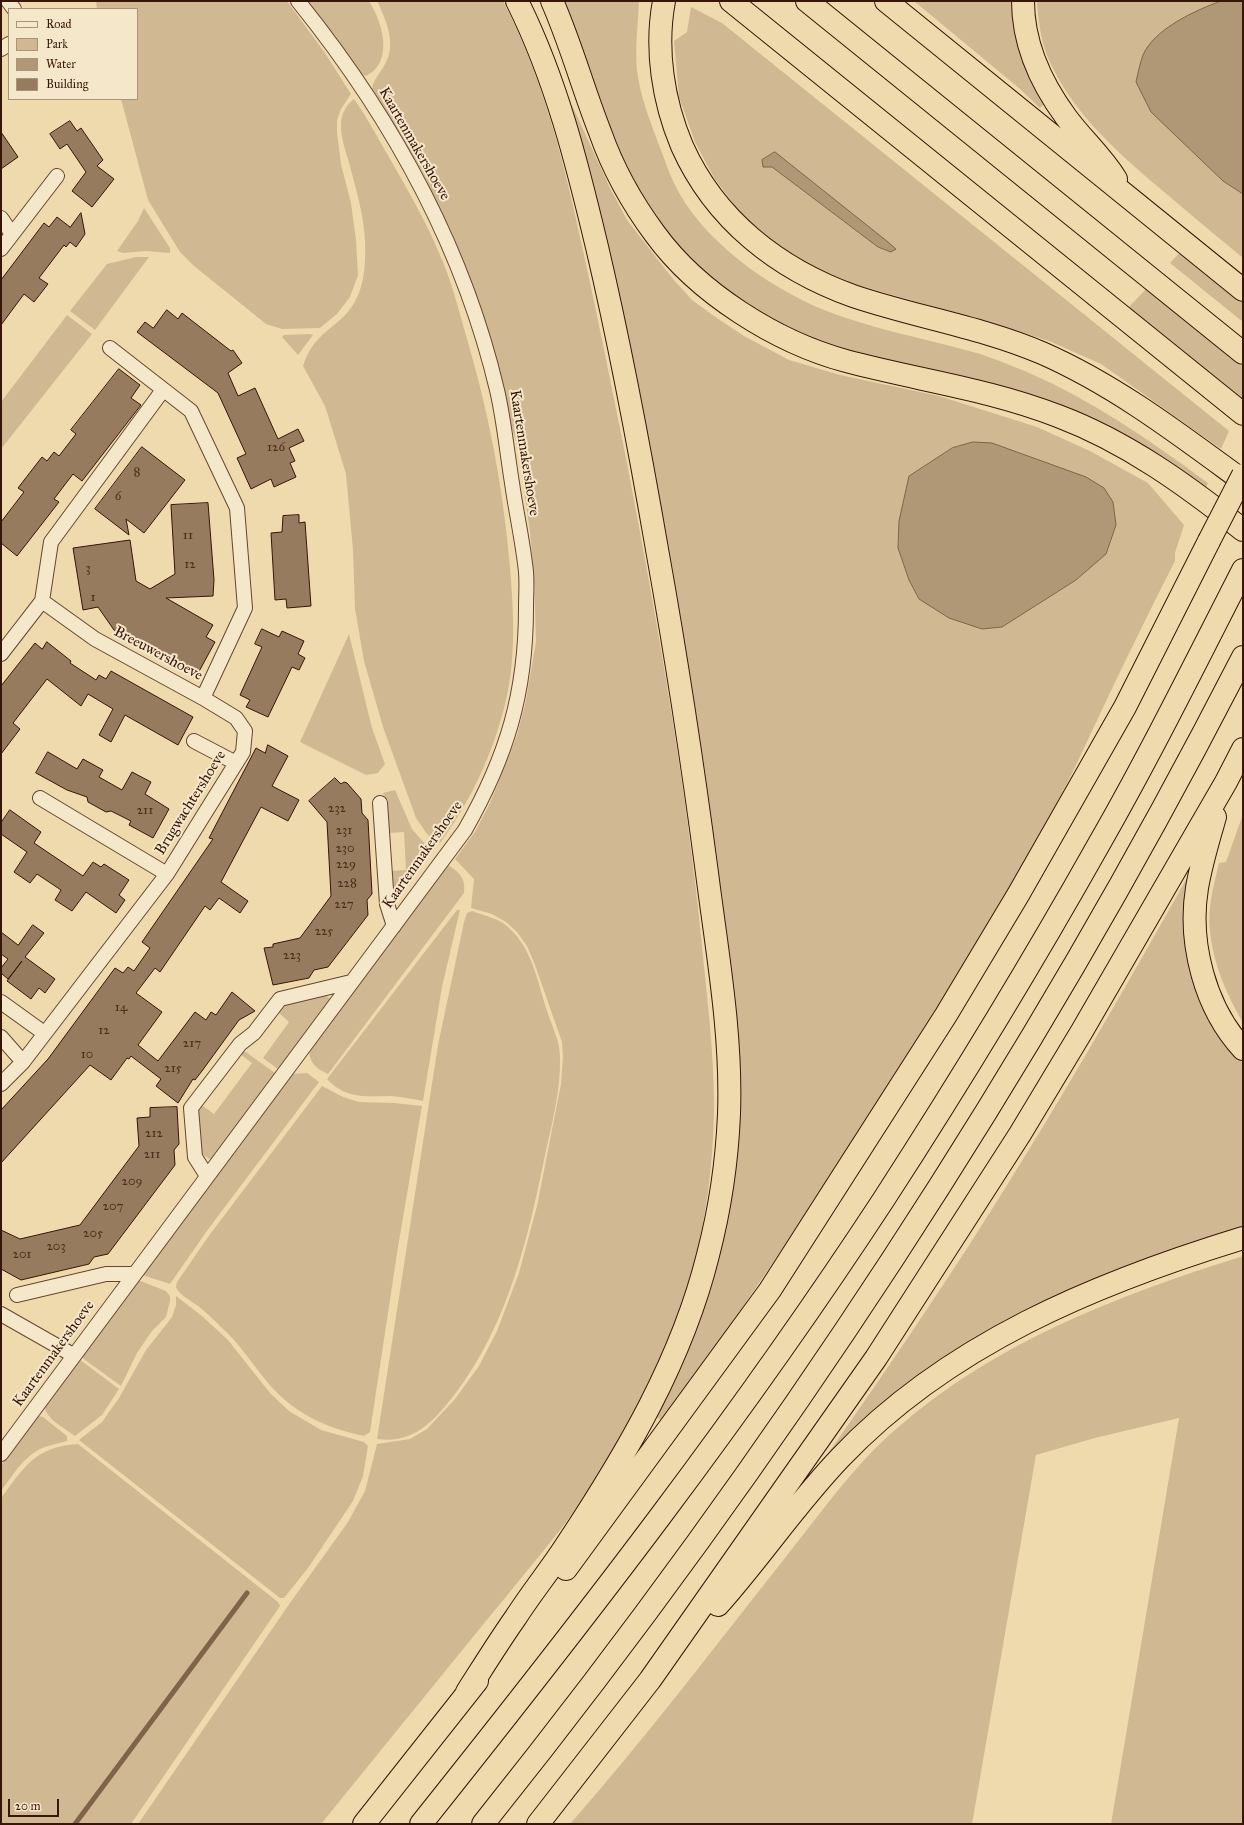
<!DOCTYPE html>
<html>
<head>
<meta charset="utf-8">
<style>
  body { margin:0 }
  #map { position:relative; width:1244px; height:1825px; overflow:hidden; background:#efdaae; font-family:"IM FELL Great Primer",serif }
  canvas { display:block }
  .frame { position:absolute; inset:0; border:2px solid #371507; pointer-events:none }
  .legend { position:absolute; left:8px; top:8px; width:130px; height:92px; box-sizing:border-box; background:#f5e7ca; border:1px solid #a9937c; margin:0; padding:5px 7px; list-style:none; font-size:12px; color:#371507 }
  .legend li { display:flex; align-items:center; gap:8px; height:20px }
  .legend b { width:20px; border:1px solid #a9937c }
  .scale { position:absolute; left:8px; top:1799px; width:51px; height:18px; box-sizing:border-box; border:2px solid #371507; border-top:0; padding-left:5px; font-size:12px; line-height:14px; white-space:nowrap; color:#371507; -webkit-text-stroke:3px #f5e7ca; paint-order:stroke }
</style>
</head>
<body>
<div id="map">
<canvas width="1244" height="1825"></canvas>
<div class="frame"></div>
<ul class="legend">
<li><b style="height:5px;background:#f5e7ca"></b>Road</li>
<li><b style="height:11px;background:#d0b992"></b>Park</li>
<li><b style="height:11px;background:#b09775"></b>Water</li>
<li><b style="height:11px;background:#977b5e"></b>Building</li>
</ul>
<div class="scale">20 m</div>
</div>
<script>
const ctx = document.querySelector('canvas').getContext('2d');
ctx.lineJoin = 'round';
function fillPath(path, color) { ctx.fillStyle = color; ctx.fill(path, 'evenodd'); }
function strokePath(path, color, width, dash) { ctx.strokeStyle = color; ctx.lineWidth = width; ctx.lineCap = dash ? 'butt' : 'round'; ctx.setLineDash(dash || []); ctx.stroke(path); }
function drawText(font, color, halo, rows, align = 'center') {
  ctx.font = font + ' "IM FELL Great Primer",serif'; ctx.lineWidth = 4; ctx.setLineDash([]); ctx.textBaseline = 'middle'; ctx.strokeStyle = halo; ctx.fillStyle = color; for (const [text, x, y, turn = 0] of rows) {
    ctx.save(); ctx.translate(x, y); ctx.rotate((+turn || 0) * Math.PI / 180); ctx.textAlign = isNaN(turn) ? turn : align; if (halo) ctx.strokeText(text, 0, 0); ctx.fillText(text, 0, 0); ctx.restore();
  }
}
const green = new Path2D(`
  M96,1H287L325,53L351,94L341,109L337,120V133L341,164L351,203L356,240L358,275L350,297L337,314L320,328L282,329L266,324L194,266L180,252L148,200L121,99H137V9H97Z
  M308,1H369C382,21 395,62 366,76L363,75Z
  M377,1H503C545,81 565,167 584,255C599,322 612,390 626,458C657,620 686,782 702,946C707,998 714,1051 714,1104C714,1168 703,1247 681,1308C653,1384 613,1459 564,1525C536,1561 506,1596 477,1632C425,1696 373,1760 321,1824H138L290,1603L348,1522L365,1491L377,1444L410,1439L427,1429L455,1399L479,1366L497,1331L519,1273L537,1206L561,1084L563,1057L562,1042L535,965L527,946L517,932L506,922L492,914L471,908L474,879L455,859L475,832L490,803L517,735L525,705L536,642L534,577L530,532L518,448L510,422L505,390L471,282L452,233L422,171L372,89C373,80 381,72 385,64C397,44 386,20 377,1Z
  M562,1H639C638,23 635,48 637,70C640,96 650,121 659,145C664,157 668,171 674,183C700,239 768,287 824,310C872,329 923,338 973,352C991,357 1010,365 1027,372C1092,400 1151,441 1208,483L1205,490L1138,445L1072,409L1029,396L852,355L802,338L748,309L697,269L662,229L632,187Z
  M914,1H1015L1045,103L1040,108L1020,89Z
  M1037,1H1221L1200,9L1160,34L1192,151L1223,181L1243,194V258C1214,234 1185,210 1157,186C1115,150 1072,112 1049,60C1041,42 1038,20 1037,1Z
  M691,7L722,23L1229,431L1221,449L1101,364L1049,341L1015,330L857,285L812,266L790,253L759,231L735,206L714,178L695,142L679,97L674,41L687,32ZM772,167L895,249L878,247Z
  M354,99C367,117 377,137 389,157C407,189 426,221 440,255C452,282 459,311 467,339C488,410 502,482 509,557C512,591 515,626 512,660C508,721 477,794 440,843L427,834L416,818L383,727L364,661L355,609L353,550L346,474L325,406L303,366C311,342 322,335 340,320C364,299 366,270 365,241C364,217 357,193 351,170C347,154 340,138 341,122C342,113 347,104 354,99Z
  M572,105L610,188L627,220L673,279L692,300L714,316L744,336L789,360L840,375L939,396L1037,427L1090,451L1148,483L1184,525L1175,553V561C1149,612 1124,663 1100,714C1086,743 1073,773 1058,801C940,1016 805,1221 663,1421L654,1416L716,1248L726,982L567,106ZM952,448L1106,554L1076,580L1002,627L919,599L909,580L898,548L909,476Z
  M144,208L170,248V253L146,251L123,253L117,251L138,221Z
  M1181,251L1243,301V322L1170,263Z
  M136,257H149L95,330L70,311L107,264Z
  M1146,289L1243,367V402L1127,309Z
  M67,315L92,334L1,449V402Z
  M284,335L310,334L313,335L298,355L282,337Z
  M349,634L372,728L385,764L378,773L366,775L300,742Z
  M395,790L412,829L432,852L393,902L391,871L406,870L404,832L389,833L387,807L383,793Z
  M1243,814V1023C1227,995 1213,964 1210,931C1207,909 1214,884 1219,863L1226,862Z
  M448,865C459,872 466,878 464,893L328,1074C317,1069 310,1064 309,1051Z
  M1192,869L1190,880L1230,1048L1243,1064V1234L978,1344L782,1520C854,1416 927,1313 994,1206C1064,1095 1128,983 1192,869Z
  M457,910H460L442,987L423,1101C413,1099 403,1097 392,1096C367,1096 346,1100 327,1079Z
  M472,911C485,916 499,918 509,928C532,948 538,983 547,1011C552,1026 560,1041 560,1057C561,1090 552,1123 545,1155C528,1239 508,1324 455,1394C434,1421 414,1444 377,1439L438,1045L464,922L467,913Z
  M325,995L331,999L278,1069L263,1058L289,1022L278,1012L283,1005Z
  M243,1050L275,1073L211,1160L201,1153L198,1110L203,1106L214,1114L252,1063L240,1054Z
  M307,1073L319,1082L209,1228L170,1284L142,1275L292,1074Z
  M322,1086L343,1097L359,1102L394,1103L422,1106L398,1247L370,1432L364,1436C323,1427 291,1412 264,1378C250,1361 239,1343 223,1329C217,1323 210,1316 203,1310C196,1303 179,1296 176,1287L177,1282L208,1237Z
  M1243,1256V1824H1111L1179,1418L1095,1438L1036,1455L972,1824H570C644,1740 712,1650 781,1563C818,1517 852,1467 896,1429C995,1342 1119,1295 1243,1256Z
  M138,1280L166,1291L170,1296V1301L166,1317L152,1331L137,1353L121,1386L81,1357Z
  M176,1296L202,1316L228,1340L270,1393L289,1411L321,1430L364,1442L368,1446L363,1476L353,1501L308,1568L284,1598H280L79,1440L102,1422L119,1398L146,1350L172,1317L176,1305Z
  M79,1359L119,1389L102,1415L75,1436C66,1429 44,1418 45,1406Z
  M37,1416L43,1417L67,1436V1441C61,1443 54,1444 48,1446C26,1452 14,1474 1,1491V1465Z
  M78,1444L278,1602L280,1606L131,1824H1V1498C25,1466 35,1447 78,1444Z`);
const water = new Path2D(`
  M1221,1H1243V194L1223,181L1151,112L1136,82C1138,73 1140,63 1143,55C1154,29 1196,10 1221,1Z
  M775,152L888,242L896,249L891,252L878,247L772,167H763L762,160Z
  M973,442L992,443L1086,477L1104,488L1113,502L1116,525L1106,554L1076,580L1002,627L982,629L949,618L919,599L909,580L898,548L899,521L909,476L952,448Z`);
const stream = new Path2D(`
  M75,1824L247,1593`);
const building = new Path2D(`
  M70,121L77,131L81,128L103,160L97,166L114,179L92,207L72,191L86,172L67,144L60,149L50,134Z
  M1,132L18,157L1,169Z
  M81,213L85,234L76,247L70,242L66,247L64,245L39,278L48,284L34,302L24,294L1,325V280L44,223L49,227L57,217L70,227Z
  M167,310L178,319L182,313L231,351L233,350L242,363L228,373L238,396L255,388L278,439L298,429L304,441L289,448L295,461L290,463L296,477L274,487L271,479L251,489L237,458L246,454L218,393L137,332L145,322L153,328Z
  M119,369L140,385L131,398L141,405L82,481L73,474L54,499L59,502L17,556L1,543V522L24,492L18,488L42,457L47,461L54,452L59,456L76,434L71,430Z
  M142,447L185,480L144,533L126,519L129,535L95,509Z
  M208,503L214,580L213,596L166,598L213,625L206,637L215,642L196,677L114,630L98,607L83,610L73,548L130,540L136,581L150,589L175,574L171,505Z
  M299,515V523L305,522L311,606L287,608L286,599L275,600L271,533L282,532L283,516Z
  M262,629L279,637L282,631L304,641L298,654L305,658L299,670L292,667L268,717L246,707L250,700L240,695L262,647L255,644Z
  M47,642L71,661L70,663L96,680L99,675L106,679L111,671L193,717L178,745L125,715L111,742L99,735L113,709L88,694L81,706L47,679L13,723L20,729L1,754V686L35,643L42,649Z
  M268,745L288,756L272,786L299,800L288,821L261,807L221,882L248,901L240,913L219,898L210,910L205,906L160,972L155,968L136,993L162,1012L138,1045L158,1061L195,1012L206,1020L211,1012L216,1015L232,992L255,1011L239,1020L202,1071L195,1080L193,1079L178,1103L156,1086L161,1079L131,1056L129,1059L127,1058L111,1080L90,1065L1,1163V1110L48,1059L115,968L123,973L128,967L134,971L150,948L142,942L213,839L209,838L256,748L265,753Z
  M48,752L77,769L83,759L103,770L99,777L122,790L132,772L151,782L145,794L169,809L153,838L129,825L131,821L111,811L106,812L88,802L87,797L67,790L36,773Z
  M335,778L341,784L344,782L347,783L361,799L362,813L368,820L372,894L367,900L368,915L328,967L314,970L309,978L273,985L264,948L273,947V944L300,938L331,896L327,822L309,801Z
  M10,810L41,832L34,843L83,876L93,862L101,867L104,864L129,880L119,895L125,900L116,913L86,892L72,911L55,900L61,890L37,874L30,883L14,872L27,852L1,834V823Z
  M33,925L44,933L25,957L55,979L45,993L39,988L31,999L7,981L22,961L8,979L1,973V968L8,959L1,954V932L18,945Z
  M177,1107L179,1144L174,1150L175,1165L108,1254L94,1257L89,1264L21,1280L1,1269V1230L20,1239L80,1225L139,1146L137,1118L150,1117V1108Z`);
const street = new Path2D(`
  M8,1L14,9
  M1,49L9,44
  M1,218L12,234
  M1,249L57,176
  M110,348L191,411L237,508L245,608L203,698L95,639L42,601L51,542L163,390
  M1,654L42,601
  M194,741L236,763
  M40,798L167,874
  M380,803L387,904L394,926
  M1,1002L44,1033
  M1,1037L23,1062
  M1,1084L23,1062L167,874L243,752L245,731L236,718L203,698
  M207,1176L195,1157L191,1108L240,1044L254,1033L280,999L351,982
  M17,1295L106,1274H134
  M1,1314L73,1355
  M1,1454L465,830C507,756 526,693 526,608C526,596 527,583 526,572C523,542 516,512 512,483C507,452 504,420 497,390C463,246 390,115 298,1`);
const highway = new Path2D(`
  M552,1C571,44 583,89 600,132C613,169 632,203 655,234C698,293 776,342 846,361C917,380 989,389 1058,416C1127,442 1186,485 1243,530
  M664,1C655,49 663,101 682,146C715,220 778,269 853,296C915,317 981,327 1042,353C1115,385 1179,434 1243,481
  M731,1L1243,414
  M807,1L1243,353
  M886,1L1243,290
  M1023,1C1023,43 1041,83 1066,117C1082,139 1101,155 1116,179
  M1215,817C1208,841 1201,864 1197,888C1188,943 1205,1008 1243,1049
  M566,1569L770,1290L946,1015L1018,895L1125,707L1209,541
  M718,1605C760,1558 796,1504 840,1458C948,1344 1096,1283 1243,1238
  M467,1692C483,1667 499,1641 516,1617C532,1592 551,1569 567,1544C626,1455 682,1360 708,1255C720,1209 727,1162 729,1114C732,1034 717,952 707,873C693,767 677,661 658,555C640,451 621,349 597,247C577,163 556,79 517,1
  M364,1824L477,1681
  M421,1824C583,1621 742,1416 884,1199C959,1083 1031,965 1099,844C1150,755 1196,662 1243,570
  M483,1824C772,1463 1032,1069 1243,657
  M538,1824L650,1680L876,1358L1020,1134L1082,1031L1226,782L1243,749`);
const highwayBridge = new Path2D(`
  M1209,541L1243,475`);
const numberNames = [
  ["126",276,448],
  ["8",137,473],
  ["6",118,497],
  ["11",188,536],
  ["12",190,565],
  ["3",88,569],
  ["1",93,598],
  ["232",337,809],
  ["211",145,811],
  ["231",344,831],
  ["230",345,849],
  ["229",346,865],
  ["228",347,884],
  ["227",344,905],
  ["225",324,932],
  ["223",292,956],
  ["14",121,1008],
  ["12",104,1031],
  ["217",192,1044],
  ["10",87,1055],
  ["215",173,1069],
  ["212",154,1134],
  ["211",152,1155],
  ["209",132,1182],
  ["207",113,1207],
  ["205",93,1234],
  ["203",56,1247],
  ["201",22,1255]
];
const streetNames = [
  ["Kaartenmakershoeve",414,144,60],
  ["Kaartenmakershoeve",524,453,81],
  ["Breeuwershoeve",158,654,28],
  ["Brugwachtershoeve",191,803,-58],
  ["Kaartenmakershoeve",423,855,-55],
  ["Kaartenmakershoeve",54,1354,-54]
];
fillPath(green, '#d0b992');
fillPath(water, '#b09775');
strokePath(water, '#806349', 1);
strokePath(stream, '#806349', 5);
fillPath(building, '#977b5e');
strokePath(building, '#371507', 1);
strokePath(street, '#654631', 16);
strokePath(highway, '#371507', 24);
strokePath(street, '#f5e7ca', 14);
strokePath(highway, '#efdaae', 22);
strokePath(highwayBridge, '#371507', 24, []);
strokePath(highwayBridge, '#efdaae', 22);
drawText('13px', '#4f2e1d', null, numberNames);
drawText('15px', '#371507', '#f5e7ca', streetNames);
</script>
</body>
</html>
